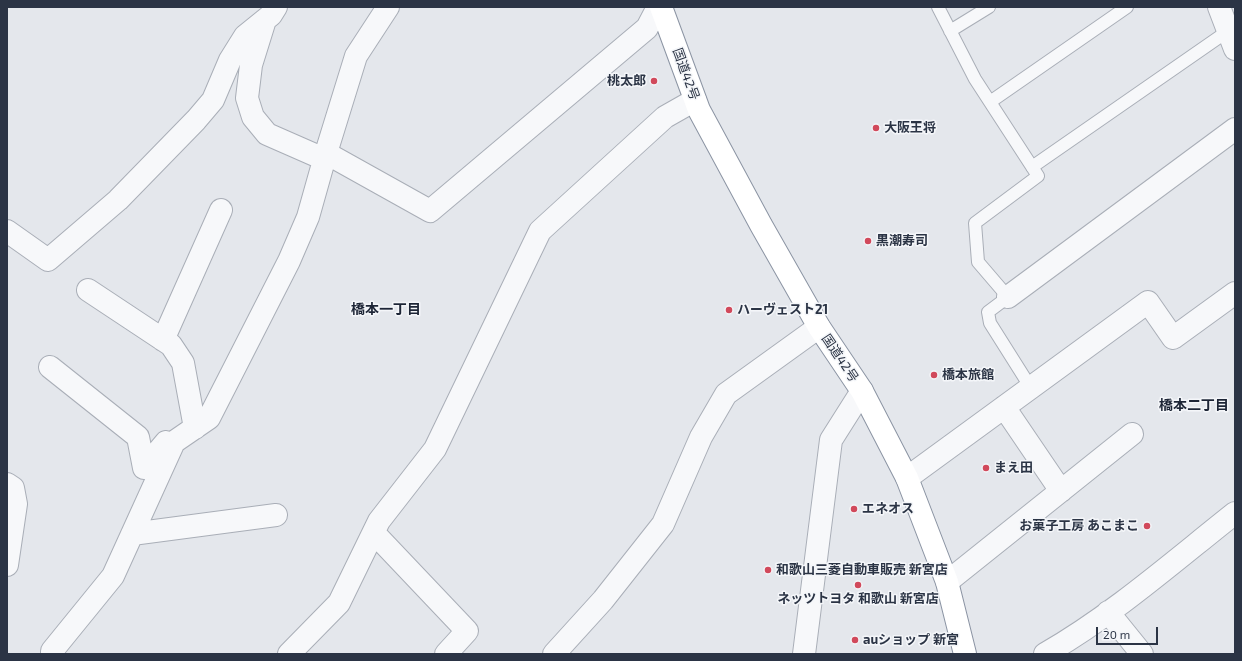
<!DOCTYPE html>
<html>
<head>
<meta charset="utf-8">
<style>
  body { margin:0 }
  #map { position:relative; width:1242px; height:661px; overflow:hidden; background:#e4e7ec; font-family:"Exo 2",sans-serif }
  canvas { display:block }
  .frame { position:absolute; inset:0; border:8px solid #2b3445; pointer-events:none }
  .scale { position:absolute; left:1096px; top:627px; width:62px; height:18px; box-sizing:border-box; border:2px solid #2b3445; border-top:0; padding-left:5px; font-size:12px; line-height:14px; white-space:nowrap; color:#2b3445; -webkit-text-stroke:3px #f4f6f9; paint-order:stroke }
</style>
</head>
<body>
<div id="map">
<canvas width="1242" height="661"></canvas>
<div class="frame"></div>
<div class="scale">20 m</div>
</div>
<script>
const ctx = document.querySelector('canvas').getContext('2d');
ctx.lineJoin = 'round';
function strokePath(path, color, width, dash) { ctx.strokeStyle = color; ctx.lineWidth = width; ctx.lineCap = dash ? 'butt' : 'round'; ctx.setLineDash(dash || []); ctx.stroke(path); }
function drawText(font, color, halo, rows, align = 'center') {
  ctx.font = font + ' "Exo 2","Noto Sans JP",sans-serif'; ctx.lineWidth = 3; ctx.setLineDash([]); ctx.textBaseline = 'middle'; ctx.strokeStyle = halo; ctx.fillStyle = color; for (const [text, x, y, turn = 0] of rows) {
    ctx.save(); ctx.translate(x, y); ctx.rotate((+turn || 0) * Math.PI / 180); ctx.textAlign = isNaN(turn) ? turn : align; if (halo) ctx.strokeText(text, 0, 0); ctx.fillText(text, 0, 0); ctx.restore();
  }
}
const service = new Path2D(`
  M938,7L975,79L1038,176L975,223L978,262L1008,297L988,312L990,323L1031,388
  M950,31L989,7
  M990,102L1127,7
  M1032,167L1228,31`);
const minor = new Path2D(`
  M1219,7L1235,49
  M265,20L251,65L247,98L253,117L267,134L324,159
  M326,153L430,211L647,28L658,7
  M7,231L48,260L118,200L196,120L213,100L230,60L245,36L271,15L276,7
  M88,290L171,345L183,363L195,428
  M1008,297L1235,129
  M163,340L221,210
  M50,367L138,437L144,468L166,442
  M1004,407L1061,491
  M907,478L1148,302L1173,338L1235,293
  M7,484L13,488L16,504L7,565
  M374,533L467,631L446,654
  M132,534L276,515
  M947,582L1132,434
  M1108,612L1142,654
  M52,654V651L113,576L174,442L209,418L289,261L308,217L326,153L356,56L388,7
  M289,654L339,603L379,521L435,449L540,231L665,117L695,100
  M554,654L603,600L663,524L701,437L726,394L819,327
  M1045,654C1113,615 1173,562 1235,513`);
const tertiary = new Path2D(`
  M804,654L831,440L862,391`);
const trunk = new Path2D(`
  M661,7L699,110L761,225L819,327L862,391L907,478L947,582L965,654`);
const markers = [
  [654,81,4,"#d1495b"],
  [876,128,4,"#d1495b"],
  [868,241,4,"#d1495b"],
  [729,310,4,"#d1495b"],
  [934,375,4,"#d1495b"],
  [986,468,4,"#d1495b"],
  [854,509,4,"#d1495b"],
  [1147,526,4,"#d1495b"],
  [768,570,4,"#d1495b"],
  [858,585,4,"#d1495b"],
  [855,640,4,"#d1495b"]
];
const streetNames = [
  ["国道42号",686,74,70],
  ["国道42号",840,358,56]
];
const poiNames = [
  ["桃太郎",646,81,"right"],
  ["大阪王将",884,128],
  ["黒潮寿司",876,241],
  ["ハーヴェスト21",737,310],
  ["橋本旅館",942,375],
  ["まえ田",994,468],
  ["エネオス",862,509],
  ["お菓子工房 あこまこ",1139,526,"right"],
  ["和歌山三菱自動車販売 新宮店",776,570],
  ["ネッツトヨタ 和歌山 新宮店",858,599,"center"],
  ["auショップ 新宮",863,640]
];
const neighbourhoodNames = [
  ["橋本一丁目",386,309],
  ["橋本二丁目",1194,405]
];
strokePath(service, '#a9aeb7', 14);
strokePath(minor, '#a9aeb7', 24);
strokePath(tertiary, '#a9aeb7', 24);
strokePath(trunk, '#8b94a3', 24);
strokePath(service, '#f7f8fa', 12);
strokePath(minor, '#f7f8fa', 22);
strokePath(tertiary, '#f7f8fa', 22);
strokePath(trunk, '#fff', 22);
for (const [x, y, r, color] of markers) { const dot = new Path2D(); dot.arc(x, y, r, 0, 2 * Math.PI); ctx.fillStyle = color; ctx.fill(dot); strokePath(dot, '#f4f6f9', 1.5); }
drawText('13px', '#2b3445', '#f4f6f9', streetNames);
drawText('bold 13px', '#2b3445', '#f4f6f9', poiNames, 'left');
drawText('bold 14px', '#1d2536', '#f4f6f9', neighbourhoodNames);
</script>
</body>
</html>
